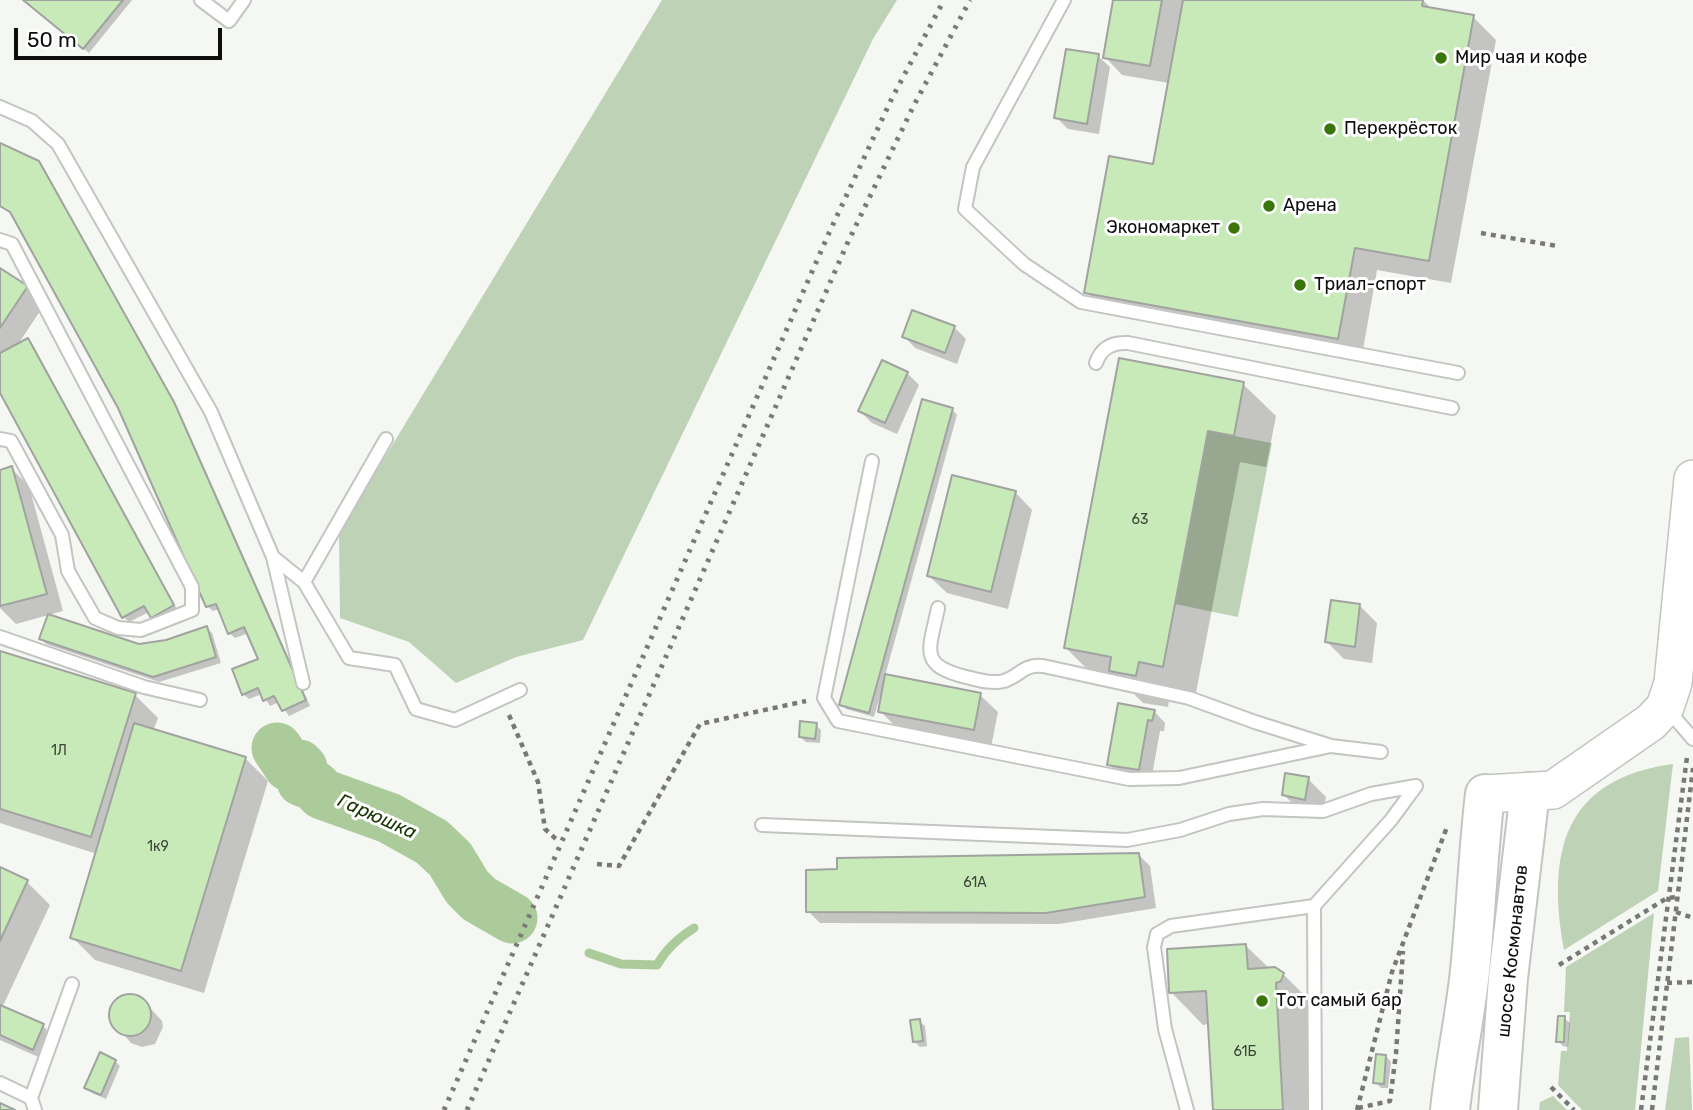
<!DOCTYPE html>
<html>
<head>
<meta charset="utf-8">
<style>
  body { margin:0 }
  #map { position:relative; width:1693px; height:1110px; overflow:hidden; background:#f5f7f3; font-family:Rubik,sans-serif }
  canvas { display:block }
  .scale { position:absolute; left:14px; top:28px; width:208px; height:32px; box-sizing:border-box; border:4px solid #0d0e0d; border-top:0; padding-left:9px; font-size:21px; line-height:24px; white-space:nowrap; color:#0d0e0d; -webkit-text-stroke:5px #fff; paint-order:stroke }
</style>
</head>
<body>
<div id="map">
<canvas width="1693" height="1110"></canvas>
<div class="scale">50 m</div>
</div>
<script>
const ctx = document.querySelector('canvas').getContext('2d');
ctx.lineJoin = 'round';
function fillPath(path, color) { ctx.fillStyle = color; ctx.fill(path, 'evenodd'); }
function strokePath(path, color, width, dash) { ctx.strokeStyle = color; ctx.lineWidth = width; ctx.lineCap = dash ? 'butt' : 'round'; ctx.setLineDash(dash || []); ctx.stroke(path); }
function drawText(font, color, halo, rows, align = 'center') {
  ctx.font = font + ' Rubik,sans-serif'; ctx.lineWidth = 6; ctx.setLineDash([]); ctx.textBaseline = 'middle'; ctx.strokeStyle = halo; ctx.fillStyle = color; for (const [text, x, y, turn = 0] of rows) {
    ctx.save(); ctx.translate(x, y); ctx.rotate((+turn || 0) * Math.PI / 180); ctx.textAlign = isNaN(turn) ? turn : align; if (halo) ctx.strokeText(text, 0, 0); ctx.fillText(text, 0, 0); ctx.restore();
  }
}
const green = new Path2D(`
  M662,0H897L873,39L583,640L516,657L456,683L409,642L340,618L339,533Z
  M1208,431L1272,443L1238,617L1175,604Z
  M1673,764L1658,891L1564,950C1547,854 1562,779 1673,764Z
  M1654,913L1635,1110H1582L1558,1085L1561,1051H1567L1570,1012H1564L1566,967Z
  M1689,1037L1692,1110H1665L1675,1038Z
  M1553,1096L1567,1110H1539L1540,1102Z`);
const shadow = new Path2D(`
  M25,0H132L89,53Z
  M1115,0H1423L1432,9L1473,17L1496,40L1451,283L1377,270L1361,361L1109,315L1086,292L1154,166L1169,83L1122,75L1105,57Z
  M1098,56L1110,67L1099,134L1068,129L1056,117Z
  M0,145L38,163L44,169L178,409L310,706L289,716L279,702L270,706L262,694L249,699L243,694L260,660L249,633L235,638L229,633L220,609L213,611L207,606L119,408L13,215L0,206Z
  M0,270L26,288L44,305L17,346L28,340L33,345L178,611L157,622L149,612L129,622L124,617L0,390Z
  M954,327L966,339L957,364L915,348L904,336Z
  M1120,360L1243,384L1276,416L1266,467L1240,462L1195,698L1170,693L1168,707L1143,703L1125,685L1098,680L1066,648Z
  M907,373L919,385L897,434L872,423L860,411Z
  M952,409L957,415L885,676L980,695L998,712L991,747L898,729L880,711L883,696H880L874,717L846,709L841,704Z
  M11,468L29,486L63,611L16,624L0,608V471Z
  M1015,492L1032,510L1008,609L947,593L929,576Z
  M1360,606L1377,623L1372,663L1344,659L1327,642Z
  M207,628L212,633L221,663L159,682L46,644L41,638L139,645L166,641Z
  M0,653L135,695L158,718L153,731L245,758L268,781L204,993L95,960L72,937L97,854L0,823Z
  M1154,711L1165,723L1164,731H1160L1151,781L1121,776L1109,764Z
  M816,725L821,730L820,743L806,742L800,737Z
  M1308,779L1326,797L1322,816L1301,812L1284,795Z
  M1138,854L1150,866L1156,908L1059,924L820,923L808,911Z
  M0,869L27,882L50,905L2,1008L43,1026L55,1038L45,1060L0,1040Z
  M1246,946L1270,969L1283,974L1315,1006L1313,1013L1307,1015L1313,1110H1214L1209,1024L1203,1025L1171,992Z
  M128,995L141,998L162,1021L163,1027L155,1044L142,1047L131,1043L111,1020V1013L116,1001Z
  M1564,1018L1570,1023L1568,1047L1563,1046L1558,1041Z
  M919,1021L925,1026L927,1046L920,1047L914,1041Z
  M1386,1056L1391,1062L1388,1088H1381L1375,1082Z
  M115,1061L120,1066L106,1099L92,1093L86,1087Z`);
const stream = new Path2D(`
  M589,953L621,964L657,965C666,949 678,938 694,928`);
const river = new Path2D(`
  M277,748L289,766L299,765L302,768V781L315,786L322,794L389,818L432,842L450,859L467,887L479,899L512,918`);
const building = new Path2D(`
  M23,0H123L83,49Z
  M1113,0H1162L1150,66L1103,58Z
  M1183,0H1423L1422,6L1474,15L1429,261L1355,248L1338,339L1084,293L1109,156L1153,164Z
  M1066,49L1099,54L1087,124L1054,118Z
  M0,143L39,161L174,402L306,700L282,711L274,696L263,701L258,688L242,695L232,669L258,659L244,627L228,634L216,604L206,607L118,408L10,212L0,206Z
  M0,268L28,286L0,328Z
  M912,310L955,326L945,353L902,337Z
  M28,338L174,605L151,618L144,606L122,618L0,393V353Z
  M1119,358L1244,382L1234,436L1208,431L1163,667L1139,662L1136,676L1109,671L1111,657L1064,648Z
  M882,360L908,372L885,423L858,411Z
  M922,399L953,408L869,713L839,705Z
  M12,466L47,594L0,606V470Z
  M952,475L1016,491L991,592L927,576Z
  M1331,600L1360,604L1355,647L1325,642Z
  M48,614L139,644L166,640L207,626L216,657L153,677L39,639Z
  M0,651L136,693L91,837L0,809Z
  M885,674L981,693L974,730L878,712Z
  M1118,703L1155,710L1152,721L1148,720L1139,770L1107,765Z
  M800,721L817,723L815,739L799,737Z
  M134,723L246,757L181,971L70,938Z
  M1285,773L1309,777L1305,800L1282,795Z
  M1139,853L1145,897L1046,913L806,912V870L837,869V858Z
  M0,867L28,880L0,941Z
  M1246,944L1248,969L1275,967L1284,973L1281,981L1276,983L1283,1110H1213L1206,991L1169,993L1167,949Z
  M109 1015a21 21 0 1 1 42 0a21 21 0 1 1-42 0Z
  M0,1005L44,1024L33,1050L0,1035Z
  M1558,1016H1565L1564,1042H1556Z
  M920,1019L923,1041L913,1042L910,1020Z
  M100,1052L116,1060L101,1095L84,1088Z
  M1376,1054L1386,1055L1384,1084L1373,1083Z
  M0,1103L15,1110H0Z`);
const path = new Path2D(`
  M1481,233L1557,246
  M509,715L538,782L545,829L556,839
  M597,864L619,866L700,724L806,701
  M1676,912L1693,918
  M1559,965L1667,898L1676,897
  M1667,983L1693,982
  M1551,1087L1574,1110
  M1358,1108L1390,1101L1396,1053L1403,951
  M1357,1110L1392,972L1447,827
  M1641,1110L1687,757
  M1652,1110L1693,768`);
const lane = new Path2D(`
  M201,0L229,21L244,0
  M1064,0L973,167L965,209L1024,264L1081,302L1458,373
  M0,107L32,121L58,144L211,412L273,557L303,683
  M0,240L12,244L192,587V610L141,630L118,628L95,618L68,571L62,535L11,441L0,439
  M1096,363C1101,348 1112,342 1128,343L1452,408
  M872,461L824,698L838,721L1129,779L1179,778L1331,746
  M273,557L304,582L386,439
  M304,582L349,658L395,665L416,709L455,720L520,690
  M938,608C930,649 917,665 966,677C979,680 991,684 1004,681C1020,676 1023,664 1043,666L1189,698L1255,722L1331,746L1381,752
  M0,637L144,687L200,700
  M1668,710L1693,739
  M762,825L1127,840L1180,830L1229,814L1263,809L1323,811L1371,794L1416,786
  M1314,906L1315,1110
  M0,1083L31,1098
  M35,1110L31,1098L72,984
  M1187,1110L1165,1029L1154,947L1157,934L1171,926L1314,906L1391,820L1416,786`);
const secondary = new Path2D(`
  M1485,794L1553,790L1651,722L1665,707L1673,683L1693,479`);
const primary = new Path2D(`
  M1450,1110C1455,1063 1465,1018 1470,971C1476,912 1478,853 1485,794
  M1498,1110L1508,978L1530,792`);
const rail = new Path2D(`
  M444,1110L829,233L892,98L944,0
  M467,1110L847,244L913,107L970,0`);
const markers = [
  [1441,58,7,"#3a7509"],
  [1330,129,7,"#3a7509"],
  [1269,206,7,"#3a7509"],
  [1234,228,7,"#3a7509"],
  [1300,285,7,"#3a7509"],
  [1262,1001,7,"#3a7509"]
];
const numberNames = [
  ["63",1140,520],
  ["1Л",59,751],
  ["1к9",158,847],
  ["61А",975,883],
  ["61Б",1245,1052]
];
const poiNames = [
  ["Мир чая и кофе",1455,58],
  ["Перекрёсток",1344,129],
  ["Арена",1283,206],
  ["Экономаркет",1220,228,"right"],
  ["Триал-спорт",1314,285],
  ["Тот самый бар",1276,1001]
];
const streetNames = [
  ["шоссе Космонавтов",1513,951,-84]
];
const waterNames = [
  ["Гарюшка",377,817,24]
];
fillPath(green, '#bed2b5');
fillPath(shadow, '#0003');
strokePath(stream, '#abcb9b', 9);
strokePath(river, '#abcb9b', 51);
fillPath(building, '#c8e9b8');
strokePath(building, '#a0a39f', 2);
strokePath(lane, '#c2c5c1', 16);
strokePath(secondary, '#c2c5c1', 40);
strokePath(primary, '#c2c5c1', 42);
strokePath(path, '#787977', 4.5, [5, 5]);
strokePath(lane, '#fff', 12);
strokePath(secondary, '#fff', 37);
strokePath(primary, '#fff', 38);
strokePath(rail, '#7a7b79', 5, [3.5, 7]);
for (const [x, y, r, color] of markers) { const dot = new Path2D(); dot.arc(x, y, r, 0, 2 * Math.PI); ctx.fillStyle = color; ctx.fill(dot); strokePath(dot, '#fff', 2.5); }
drawText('14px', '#3c4538', null, numberNames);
drawText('18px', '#0d0e0d', '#fff', poiNames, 'left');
drawText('18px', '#0d0e0d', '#fff', streetNames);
drawText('italic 19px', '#183603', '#fff', waterNames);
</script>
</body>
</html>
